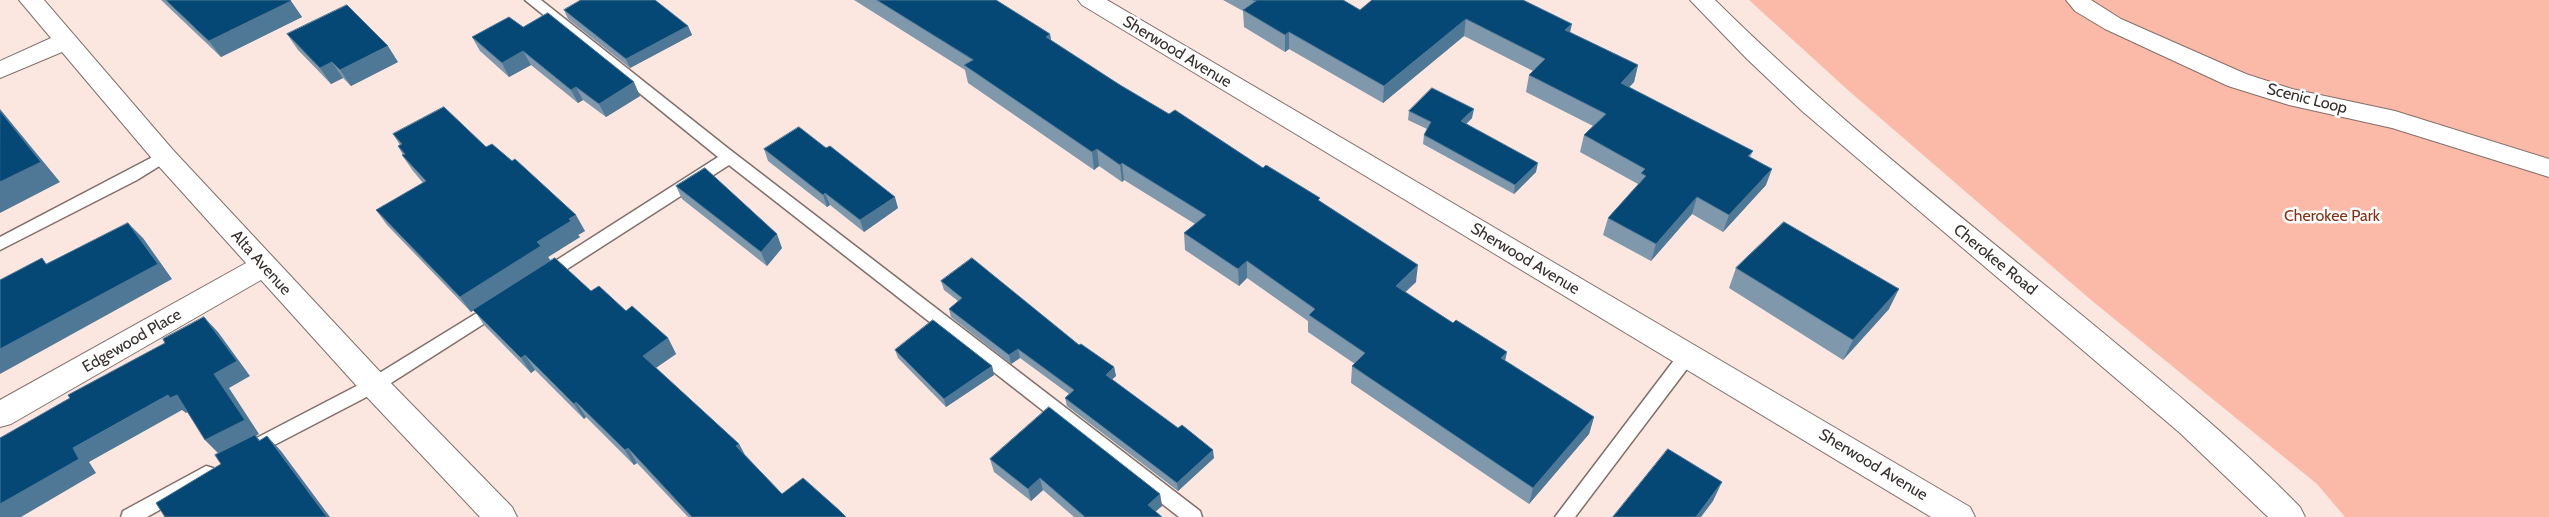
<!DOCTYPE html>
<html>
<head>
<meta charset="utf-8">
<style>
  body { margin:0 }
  canvas { display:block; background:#fbe7e0 }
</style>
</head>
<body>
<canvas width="2549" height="517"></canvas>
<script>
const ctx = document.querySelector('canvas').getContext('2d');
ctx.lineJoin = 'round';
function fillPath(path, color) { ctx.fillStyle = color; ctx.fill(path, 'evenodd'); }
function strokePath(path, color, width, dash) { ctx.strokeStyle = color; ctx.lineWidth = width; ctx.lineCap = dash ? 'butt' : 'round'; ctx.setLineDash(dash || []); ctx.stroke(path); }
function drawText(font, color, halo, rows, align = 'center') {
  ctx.font = font + ' Cabin,sans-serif'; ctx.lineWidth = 5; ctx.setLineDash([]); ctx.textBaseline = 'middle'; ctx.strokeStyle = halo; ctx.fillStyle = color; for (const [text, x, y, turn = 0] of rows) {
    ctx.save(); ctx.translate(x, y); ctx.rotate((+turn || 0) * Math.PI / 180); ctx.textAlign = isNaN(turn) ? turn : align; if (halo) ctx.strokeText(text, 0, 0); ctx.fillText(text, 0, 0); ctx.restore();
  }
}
const green = new Path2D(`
  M1749,0H2549V517H2345L2317,484L2091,300L1849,91Z`);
const lane = new Path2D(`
  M525,0H541L729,149L1200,511L1202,517H1179L729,165L550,280L544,282L538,280L536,276L538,272L718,157Z
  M164,151L169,152L172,156L169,160L137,180L0,250V237Z
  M498,300L504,301L506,306L504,311L380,390L257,454L251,457L245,454L242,449L245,444L368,380Z
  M1687,349L1693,351L1696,356L1693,361L1575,517H1555L1681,351Z
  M206,466L213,468L215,474L213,480L147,517H121L123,511Z`);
const street = new Path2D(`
  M19,0H44L173,150L384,376L512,507L517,517H480L364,394L261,280L11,424L0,427V400L246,263L155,162L62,52L0,78V61L51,38Z
  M1078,0H1107L1970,507L1975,517H1931L1082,5Z
  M1690,0H1715C1829,113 1954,211 2078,312C2154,375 2232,437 2300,507L2305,517H2268L2180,433L1802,111L1747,59Z
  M2066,0H2091L2121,19L2246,74L2292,89L2395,111L2549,159V177L2392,128L2289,105L2228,86L2105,29L2075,11Z`);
const wall = new Path2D(`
  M161,0H290L302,17L221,57Z
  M854,0H996L1050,34L1051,41L1120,85L1169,114L1263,168L1320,201L1416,282L1405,292L1453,323L1507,352L1505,361L1594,417L1589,434L1529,504L1351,383L1352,366L1355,364L1308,332V321L1247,278L1239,286L1185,250L1184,233L1195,224L1124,180L1122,182L1099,166L1094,170L968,83L965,70Z
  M1223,0H1343L1360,10L1372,0L1570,32L1638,65L1634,82L1629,87L1753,151L1750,157L1766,185L1723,232L1692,214L1651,261L1603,235L1608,218L1638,184L1580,152L1584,135L1593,126L1526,92L1529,75L1533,71L1464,36L1383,103L1289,49L1285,52L1244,27L1243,11Z
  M564,10L688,26L692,35L630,68L568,19Z
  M523,27L640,96L606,117L583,100L578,103L531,65L509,77L480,51L472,37Z
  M287,34L398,62L351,86L343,78L331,84L298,50Z
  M1409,111L1472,118L1466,124L1536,172L1514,194L1423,144L1424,135L1427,129L1408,120Z
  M393,134L486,147L585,231L578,235L580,237L548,257L550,261L591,291L626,311L668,338L676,354L656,368L739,444L745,455L782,494L846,517H688L637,463L634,465L586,417L584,419L535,370L531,373L484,325L474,310L471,312L387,225L376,210L423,183L413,171L402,155H403L398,146L400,145Z
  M764,149L898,208L864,232L830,205L827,207L768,161Z
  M676,186L782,248L767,266L682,199Z
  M1736,268L1889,309L1843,360L1729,288Z
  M941,281L1079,345L1114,367L1116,376L1112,379L1214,458L1178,491L1067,406L1065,398L1069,394L1020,358L1011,364L951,317L949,309L958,301L944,290Z
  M895,350L992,366L994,375L946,407L898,358Z
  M990,459L1160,494L1162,506L1155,512L1162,517H1074L1043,490L1031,501L994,472Z`);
const shadedWall = new Path2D(`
  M291,1L302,17L221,57L209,41Z
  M1466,19L1464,36L1383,103L1384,86Z
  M1572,24L1568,41L1565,30Z
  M688,26L692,35L630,68L626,59Z
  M1289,32V49L1285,52V35Z
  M1050,34L1053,51L1046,37Z
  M388,46L398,62L351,86L340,70Z
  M523,51L531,65L509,77L502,63Z
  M332,62L343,78L331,84L320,68Z
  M1638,65L1634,82L1617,100L1621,83Z
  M634,82L640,96L606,117L599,104Z
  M576,87L583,100L578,103L571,90Z
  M0,109L60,182L0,213Z
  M1474,109L1472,118L1460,130L1461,121Z
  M1097,149L1099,166L1094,170L1092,152Z
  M1122,163L1124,180L1122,182L1120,165Z
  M1538,163L1536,172L1514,194L1515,185Z
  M1772,169L1766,185L1723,232L1729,215Z
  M825,193L830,205L827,207L823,195Z
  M895,197L898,208L864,232L860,220Z
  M1697,197L1692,214L1651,261L1656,244Z
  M576,215L585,231L578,235L580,237L548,257L551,261L471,312L460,297L569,219Z
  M128,223L143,238L172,279L0,374V349Z
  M777,234L782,248L767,266L761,252Z
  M1247,261V278L1239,286L1238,269Z
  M1418,265L1416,282L1394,303L1396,286Z
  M1899,289L1889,309L1843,360L1853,340Z
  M204,317L218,332L250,376L229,388L259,434L256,436L269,450L220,455L205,440Z
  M668,338L676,354L651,371L643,356Z
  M1018,349L1020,358L1011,364L1009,355Z
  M1507,352L1503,368L1501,358Z
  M525,355L535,370L531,373L521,358Z
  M992,366L994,375L946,407L944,399Z
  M1114,367L1116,376L1108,383L1106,375Z
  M168,395H177L192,410L186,413L182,410L89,462L96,473L21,517H0V504L73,448Z
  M576,402L586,417L584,419L574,404Z
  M1594,417L1589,434L1529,504L1533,488Z
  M267,436L281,451L330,517H327Z
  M739,444L747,459L736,446Z
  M628,448L637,463L634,465L625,450Z
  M1213,450L1214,458L1178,491L1177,483Z
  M1040,478L1043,490L1031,501L1028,489Z
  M1722,482L1713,501L1701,517H1696Z
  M1160,494L1162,506L1149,517L1148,505Z`);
const building = new Path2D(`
  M166,0H290L291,1L209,41Z
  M581,0H655L688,26L626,59L564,10Z
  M877,0H996L1050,34L1046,37L1120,85L1169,114L1175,110L1263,168L1266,165L1320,198L1318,200L1418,265L1396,286L1453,323L1456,320L1507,352L1501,358L1594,417L1533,488L1352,366L1365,353L1309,315L1315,309L1247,261L1238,269L1184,233L1206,215L1122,163L1120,165L1097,149L1092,152L964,65L973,60Z
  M1253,0H1343L1360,10L1372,0H1523L1572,24L1565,30L1638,65L1621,83L1753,151L1748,156L1772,169L1729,215L1697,197L1656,244L1608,218L1646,176L1641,173L1645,169L1584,135L1606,114L1529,75L1545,59L1466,19L1384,86L1289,32L1285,35L1243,10L1256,1Z
  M347,5L388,46L340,70L332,62L320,68L287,34Z
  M548,13L634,82L599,104L576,87L571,90L523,51L502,63L472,37L509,17L523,27Z
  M1432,88L1474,109L1461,121L1538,163L1515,185L1424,135L1431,122L1409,111Z
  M444,107L486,147L492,144L512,161L515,159L576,215L569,219L571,221L537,242L541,246L460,297L376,210L426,181L402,155L405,154L398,146L402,144L393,134Z
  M0,111L41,162L0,182Z
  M799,127L826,148L830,146L895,197L860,220L825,193L823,195L764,149Z
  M705,168L777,234L761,252L676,186Z
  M1784,222L1899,289L1853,340L1736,268Z
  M128,223L158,264L0,349V280L42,258L46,264Z
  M555,258L591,291L599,286L626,311L632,306L668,338L643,356L739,444L736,446L782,494L803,478L839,510L846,517H692L628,448L625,450L576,402L574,404L525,355L521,358L473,310Z
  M972,258L1079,345L1081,344L1114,367L1106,375L1178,428L1182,425L1213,450L1177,483L1065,398L1074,390L1018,349L1009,355L949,309L962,298L941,281Z
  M204,317L237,361L214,374L245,420L205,440L177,395L170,398L168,395L73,448L79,459L0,504V438L70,398L68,395L165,343L163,339Z
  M933,320L992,366L944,399L895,350Z
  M1049,407L1160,494L1148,505L1162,517H1085L1040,478L1028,489L990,459Z
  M255,435L259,441L267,436L327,517H165L156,503L221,464L215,455Z
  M1668,449L1722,482L1696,517H1613Z`);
const streetNames = [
  ["Sherwood Avenue",1177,52,31],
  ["Scenic Loop",2307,99,14],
  ["Sherwood Avenue",1525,259,31],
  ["Cherokee Road",1995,260,39],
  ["Alta Avenue",261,263,48],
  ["Edgewood Place",132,341,-30],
  ["Sherwood Avenue",1873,465,31]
];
const parkNames = [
  ["Cherokee Park",2332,216]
];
fillPath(green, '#fbbaa7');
strokePath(lane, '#816f6a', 3);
strokePath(street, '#816f6a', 2);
fillPath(lane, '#fff');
fillPath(street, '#fff');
fillPath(wall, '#8098ab');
fillPath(shadedWall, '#4f7896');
fillPath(building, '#054876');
strokePath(building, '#4f7896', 1);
drawText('16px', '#362e2c', '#fff', streetNames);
drawText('16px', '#843014', '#fff', parkNames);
</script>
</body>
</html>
